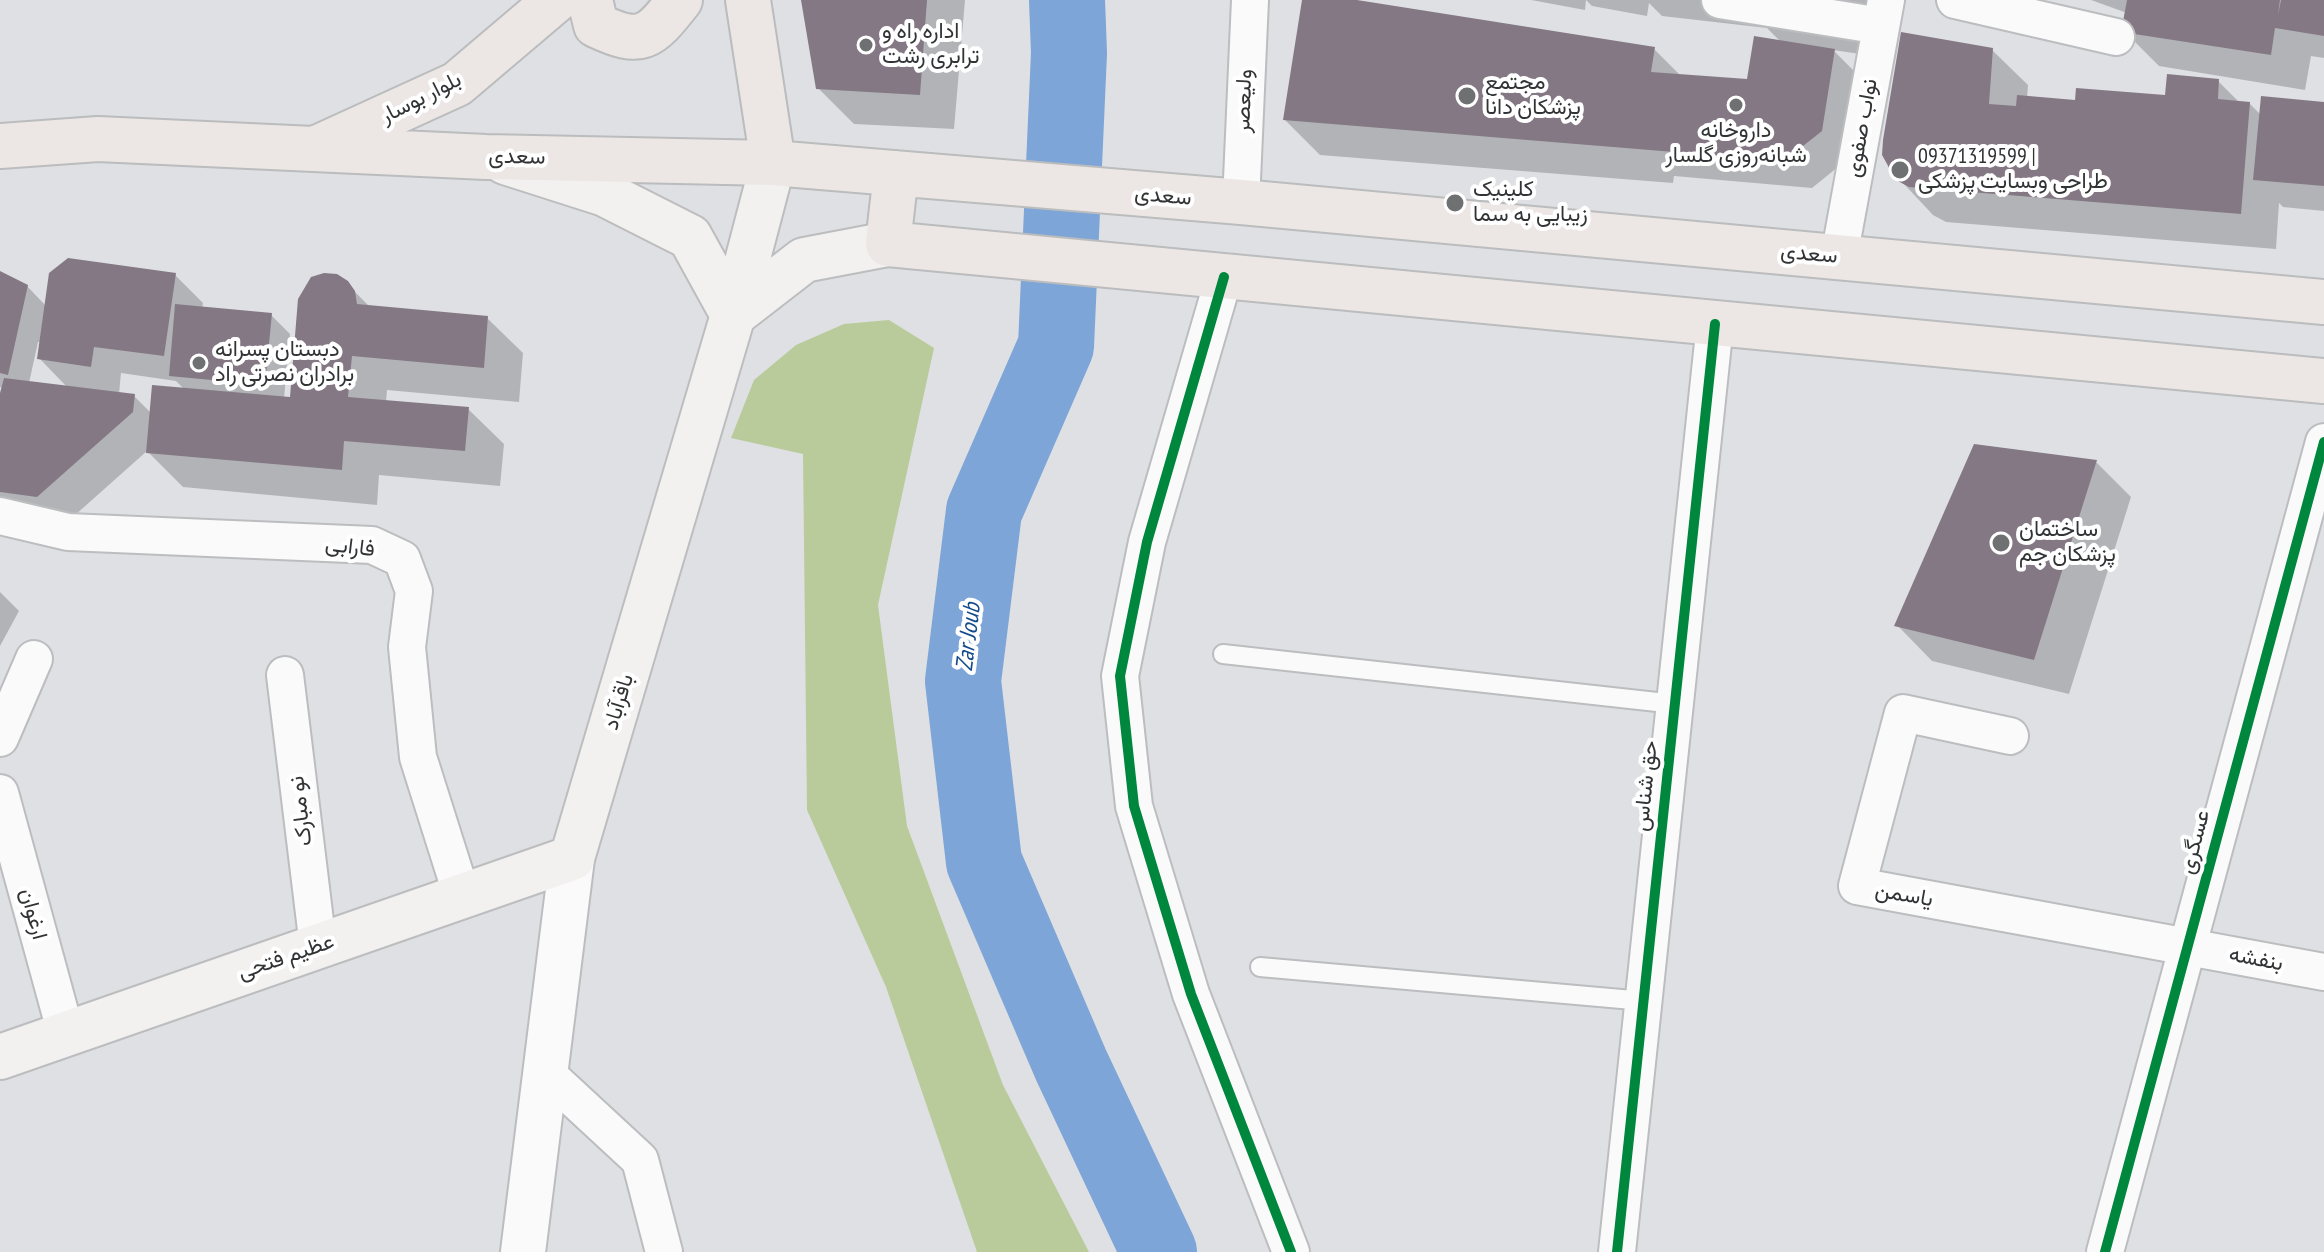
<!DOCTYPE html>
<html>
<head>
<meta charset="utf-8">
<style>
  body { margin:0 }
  canvas { display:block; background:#dee0e3 }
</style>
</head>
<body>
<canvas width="2324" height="1252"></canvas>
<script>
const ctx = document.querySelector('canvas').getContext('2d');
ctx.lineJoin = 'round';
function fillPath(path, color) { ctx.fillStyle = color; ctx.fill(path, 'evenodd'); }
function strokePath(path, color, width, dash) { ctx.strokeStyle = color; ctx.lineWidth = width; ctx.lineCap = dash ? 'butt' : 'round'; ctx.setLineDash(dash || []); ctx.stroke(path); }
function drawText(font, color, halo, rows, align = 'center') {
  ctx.font = font + ' "PT Sans Narrow",Vazirmatn,sans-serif'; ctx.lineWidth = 8; ctx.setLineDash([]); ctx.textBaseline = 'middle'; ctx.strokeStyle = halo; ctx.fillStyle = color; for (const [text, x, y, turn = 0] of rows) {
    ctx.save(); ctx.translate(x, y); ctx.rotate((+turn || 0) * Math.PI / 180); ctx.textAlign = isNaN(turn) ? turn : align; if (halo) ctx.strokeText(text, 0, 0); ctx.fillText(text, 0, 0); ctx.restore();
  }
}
const forest = new Path2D(`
  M889,320L934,348L878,605L907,826L1003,1085L1089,1252H977L886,987L807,810L803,454L731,438L754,380L796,345L844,324Z`);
const shadow = new Path2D(`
  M803,0H965L954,129L854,124L818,88Z
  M1304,0H1344L1654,49L1681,76L1749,82L1782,43L1767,28L1662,16L1649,3L1647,16L1592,6L1586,0L1585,10L1531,0H1896L1887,58L1833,50L1862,79L1849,158L1812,188L1674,176L1673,183L1320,155L1285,120Z
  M2091,0H2324V58L2311,56L2305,90L2159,66L2124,31L2127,13Z
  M1992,50L2028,85L2027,98L2077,102L2167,97L2218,81L2240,103L2250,104L2261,115L2324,104V211L2283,207L2279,203L2276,249L1946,222L1933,215L1888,167L1885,140Z
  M0,273L27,286L46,306L175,275L203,303L202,309L271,315L290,334L284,398L292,399L346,283L371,308L487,318L523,353L519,402L387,390L386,402L468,409L504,444L500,486L379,475L377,505L183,487L147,451L65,524L0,511V401L3,388L0,387ZM38,342H41L39,358L68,388L29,383ZM121,373L176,381L185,390L151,413L134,396L119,394Z
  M2096,462L2131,497L2069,694L1932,661L1897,625Z
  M0,592L19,611L0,646Z`);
const river = new Path2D(`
  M1067,0L1069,53L1056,346L984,511L963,681L984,862L1071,1065L1159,1252`);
const building = new Path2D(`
  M801,0H927L920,95L816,89Z
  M1302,0H1357L1655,47L1651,72L1747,79L1754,36L1835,49L1822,131L1784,161L1283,120Z
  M2127,0H2280L2278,15L2281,0H2324V36L2275,28L2271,55L2121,32Z
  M1901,32L1993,48L1989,104L2016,106L2017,95L2075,100L2076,88L2165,95L2167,74L2219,79L2218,99L2250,102L2241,214L1909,187L1896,180L1882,155L1883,140Z
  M2261,96L2324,102V186L2253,180Z
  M68,258L176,273L164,356L94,347L91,367L37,359L49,273Z
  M0,271L28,285L8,375L0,373Z
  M324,273L337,274L348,281L355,291L357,304L488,316L484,368L352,356L348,397L469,407L465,451L344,441L342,470L146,453L152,385L290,397L298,299L311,277Z
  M175,304L272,313L265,385L169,376Z
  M4,378L135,394L133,412L37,497L0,492V393Z
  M1974,444L2097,460L2034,660L1894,626Z`);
const service = new Path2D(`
  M1223,654L1675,704
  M1260,967L1644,1001`);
const minor = new Path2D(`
  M1720,0L1881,26
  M1955,0L2116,37
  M1241,202L1250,0
  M1839,257L1886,0
  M1224,277L1147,542L1120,676L1134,806L1191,994L1291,1252
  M0,516L68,532L372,545L402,559L414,591L407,647L418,757L462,896
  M285,675L318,946
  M2010,736L1903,713L1857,886L2324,972
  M0,738L34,659
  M0,793L66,1034
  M546,1073L640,1160L664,1252
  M1617,1252L1715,324
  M2105,1252L2324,442`);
const tertiary = new Path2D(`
  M523,1252L572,858`);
const secondary = new Path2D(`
  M505,162L605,194L690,237L733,315
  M733,315L804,260L888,244
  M0,1057L572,858L733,315L773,163`);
const primary = new Path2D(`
  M590,0L596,25C642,47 650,38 680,0
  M748,0L773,163
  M0,146L98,139L486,157L773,163L1241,202L2324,302
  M319,147L457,84L556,0
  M896,173L888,244L2324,381`);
const cycleway = new Path2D(`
  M1224,277L1147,542L1120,676L1134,806L1191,994L1291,1252
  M1617,1252L1715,324
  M2105,1252L2324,442`);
const markers = [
  [866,45,8,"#6e7072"],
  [1467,96,10,"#6e7072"],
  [1736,105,8,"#6e7072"],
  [1900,170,10,"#6e7072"],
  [1455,203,10,"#6e7072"],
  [199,363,8,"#6e7072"],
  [2001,543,10,"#6e7072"]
];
const poiNames = [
  ["اداره راه و",882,32],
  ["ترابری رشت",882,57],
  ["مجتمع",1485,83],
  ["پزشکان دانا",1485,108],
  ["داروخانه",1736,131,"center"],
  ["شبانه‌روزی گلسار",1736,156,"center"],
  ["09371319599 |",1918,157],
  ["طراحی وبسایت پزشکی",1918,182],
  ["کلینیک",1473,190],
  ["زیبایی به سما",1473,215],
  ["دبستان پسرانه",215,350],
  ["برادران نصرتی راد",215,375],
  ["ساختمان",2019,530],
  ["پزشکان جم",2019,555]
];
const streetNames = [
  ["بلوار بوسار",421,98,-27],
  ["ولیعصر",1244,101,-88],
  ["نواب صفوی",1862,128,-80],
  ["سعدی",517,157,1],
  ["سعدی",1163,196,5],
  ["سعدی",1809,254,5],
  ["فارابی",350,547,7],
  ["باقرآباد",619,702,-73],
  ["حق شناس",1646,786,-84],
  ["نو مبارک",301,811,-97],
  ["عسگری",2195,842,-75],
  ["یاسمن",1904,895,10],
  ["ارغوان",33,914,75],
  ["عظیم فتحی",286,957,-19],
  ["بنفشه",2256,959,11]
];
const waterNames = [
  ["Zar Joub",969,637,-83]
];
fillPath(forest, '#bacb9b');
fillPath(shadow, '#0003');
strokePath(river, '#7ea5d7', 76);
fillPath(building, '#847885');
strokePath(service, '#bcbdbf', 22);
strokePath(minor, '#bcbdbf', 40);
strokePath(tertiary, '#bcbdbf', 48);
strokePath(secondary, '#bcbdbf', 48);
strokePath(primary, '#bbbcbd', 48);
strokePath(service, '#fafafb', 18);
strokePath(minor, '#fafafb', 36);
strokePath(tertiary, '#fafafb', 44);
strokePath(secondary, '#f3f0f0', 44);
strokePath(primary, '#ece7e5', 44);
strokePath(cycleway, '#00873e', 10);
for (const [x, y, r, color] of markers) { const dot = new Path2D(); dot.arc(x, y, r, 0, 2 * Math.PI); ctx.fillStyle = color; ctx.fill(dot); strokePath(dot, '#fff', 3); }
drawText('22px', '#313335', '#fff', poiNames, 'left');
drawText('22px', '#313335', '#fff', streetNames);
drawText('italic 24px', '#134b8b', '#fff', waterNames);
</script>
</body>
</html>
